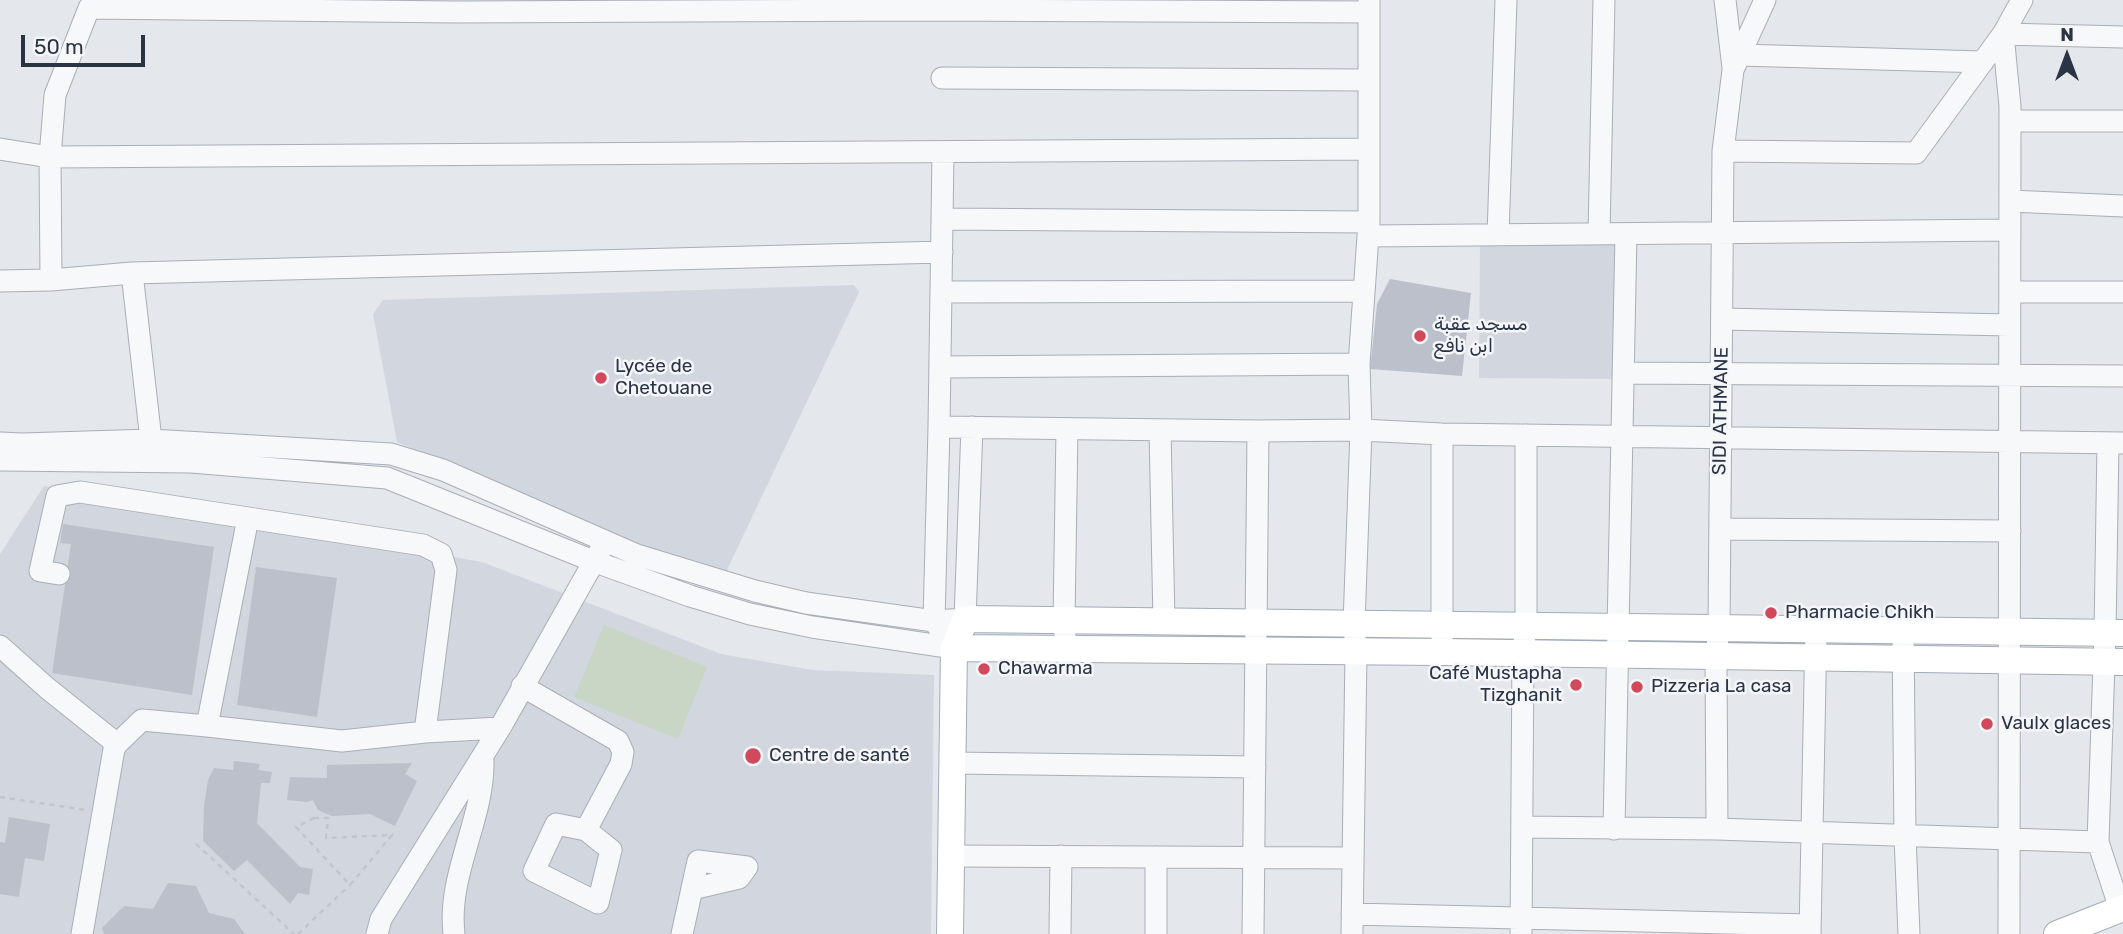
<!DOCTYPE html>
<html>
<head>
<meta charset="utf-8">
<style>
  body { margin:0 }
  #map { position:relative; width:2123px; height:934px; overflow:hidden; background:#e4e7ec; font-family:Rubik,sans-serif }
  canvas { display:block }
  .north { position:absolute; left:2032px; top:21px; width:70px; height:70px; -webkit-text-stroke:5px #f4f6f9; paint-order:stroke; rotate:0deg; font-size:19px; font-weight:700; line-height:28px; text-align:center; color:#2b3445 }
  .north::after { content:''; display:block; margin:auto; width:24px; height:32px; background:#2b3445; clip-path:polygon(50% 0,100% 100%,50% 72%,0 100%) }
  .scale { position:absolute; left:21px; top:35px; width:124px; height:32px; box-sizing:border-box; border:4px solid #2b3445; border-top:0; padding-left:9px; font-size:21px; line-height:24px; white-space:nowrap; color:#2b3445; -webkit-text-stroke:5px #f4f6f9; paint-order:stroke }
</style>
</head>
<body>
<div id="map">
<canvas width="2123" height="934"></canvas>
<div class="north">N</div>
<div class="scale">50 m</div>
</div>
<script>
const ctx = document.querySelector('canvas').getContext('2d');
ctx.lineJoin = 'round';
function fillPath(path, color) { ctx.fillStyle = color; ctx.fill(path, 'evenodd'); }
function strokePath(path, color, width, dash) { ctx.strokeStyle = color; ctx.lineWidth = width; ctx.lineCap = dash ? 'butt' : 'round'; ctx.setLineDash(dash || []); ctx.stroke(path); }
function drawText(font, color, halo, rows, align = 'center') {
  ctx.font = font + ' Rubik,Vazirmatn,sans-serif'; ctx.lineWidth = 5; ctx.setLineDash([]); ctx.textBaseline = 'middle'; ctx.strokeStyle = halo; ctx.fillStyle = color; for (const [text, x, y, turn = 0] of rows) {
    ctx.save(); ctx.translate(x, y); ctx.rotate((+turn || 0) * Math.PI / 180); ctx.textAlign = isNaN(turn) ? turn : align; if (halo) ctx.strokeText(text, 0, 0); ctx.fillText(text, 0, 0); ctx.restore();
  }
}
const built = new Path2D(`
  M1480,243L1616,244L1615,379L1479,378Z
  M854,285L859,292L725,574L632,545L397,442L373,314L383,300Z
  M44,486L482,562L721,654L812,670L934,675L931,934H0V554Z`);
const green = new Path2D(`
  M604,625L707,667L678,739L574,697Z`);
const building = new Path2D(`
  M1390,279L1471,293L1462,376L1370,369L1377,304Z
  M63,524L214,547L192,695L52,673L71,544L60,543Z
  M256,567L337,578L317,717L237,705Z
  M234,761L260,764L258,770L272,772L270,783H261L257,823L300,867L313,869L309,895L298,893L290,904L247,860L234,871L203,841L204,806L208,780L214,768L233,770Z
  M412,763L405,774L417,781L395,826L370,814L332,816L318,810L313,800L307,802L287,800L290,777L327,778V765Z
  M9,817L50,824L44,861L25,858L19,897L0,894V842L5,843Z
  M168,883L196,886L209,913L234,919L245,934H104L102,928L124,906L153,909Z`);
const path = new Path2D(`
  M0,797L86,810
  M314,818H328L326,838L392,835L350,885L296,827Z
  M196,844L294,934
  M298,934L350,885`);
const minor = new Path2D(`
  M1725,0L1733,68
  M924,10L1369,12
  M1740,55L1983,62
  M942,78L1368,80
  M2010,121H2123
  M0,149L50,157L55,95L89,8L456,12L924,10L925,0
  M1723,151L1916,153L2003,34L2022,0
  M943,152L939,427L1258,431L1361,430L1442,434L2123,443
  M2010,201L2123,206
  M942,219L1369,222
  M1599,234L1604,0
  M1498,235L1506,0
  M1369,236L2010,230
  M132,273L942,252
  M51,280L50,157L1369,149
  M0,281L51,280L132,273L151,440L150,452
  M941,292L1364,291
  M2010,292H2123
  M1722,319L2009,325
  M940,367L1359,364
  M1623,373L2123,376
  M939,427L934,621L942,632
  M1160,430L1164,622
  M1442,434V638
  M0,443L22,444L151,440L391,454L443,470L637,555L755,591L806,603L934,621L965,619L972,427
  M2108,443L2105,633L2098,842L2120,909
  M0,460L191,462L387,478L593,561L690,596L750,614L812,627L954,648
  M248,518L207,726L342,741L425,732
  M1720,529L2010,531
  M59,574L40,571L57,496L80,492L423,545L441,554L446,570L425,732L500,728
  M1903,631L1905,836L1909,934
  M0,646L47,688L117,744
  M1066,650L1064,621L1067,429
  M522,686L618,741L623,752L621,764L586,830L611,850L598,903L534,871L556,824L586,830
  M953,763L1255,767
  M1522,827L1717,829L2098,842
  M1614,829L1626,234
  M1717,829L1716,656L1719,628L1723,151L1733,70L1765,0
  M951,856L1353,858
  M1156,857V934
  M1352,914L1810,925
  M82,934L114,749L117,744L142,720L207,726
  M377,934L381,919L500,728L601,549
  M454,934C447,874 484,820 483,761
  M682,934L698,861L747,867L739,878L692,889
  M1060,934L1061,856
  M1253,934L1258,431
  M1352,934L1356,651L1354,624L1361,430L1359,364L1369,222V0
  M1521,934L1523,653L1526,626V435
  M1810,934L1816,629
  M2009,934L2010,106L2003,34L2123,37`);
const major = new Path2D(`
  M954,648L1442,652L2123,662
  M950,934L954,648L965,619L2123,633
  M2057,934L2123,908`);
const markers = [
  [1420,336,7,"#d1495b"],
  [601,378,7,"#d1495b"],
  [1771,613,7,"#d1495b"],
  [984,669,7,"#d1495b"],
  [1576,685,7,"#d1495b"],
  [1637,687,7,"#d1495b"],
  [1987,724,7,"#d1495b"],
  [753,756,9,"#d1495b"]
];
const poiNames = [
  ["مسجد عقبة",1434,325],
  ["ابن نافع",1434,347],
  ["Lycée de",615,367],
  ["Chetouane",615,389],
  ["Pharmacie Chikh",1785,613],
  ["Chawarma",998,669],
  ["Café Mustapha",1562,674,"right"],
  ["Tizghanit",1562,696,"right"],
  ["Pizzeria La casa",1651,687],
  ["Vaulx glaces",2001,724],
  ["Centre de santé",769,756]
];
const streetNames = [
  ["SIDI ATHMANE",1721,411,-89]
];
fillPath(built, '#d2d6de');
fillPath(green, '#c9d6c5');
fillPath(building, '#bbc0ca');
strokePath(minor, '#a9aeb7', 23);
strokePath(major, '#a3abb8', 28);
strokePath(path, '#c2c5cb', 2.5, [5, 5]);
strokePath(minor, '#f7f8fa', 21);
strokePath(major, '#fff', 26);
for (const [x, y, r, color] of markers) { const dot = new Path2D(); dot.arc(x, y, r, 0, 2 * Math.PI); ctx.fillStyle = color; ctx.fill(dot); strokePath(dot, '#f4f6f9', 2.5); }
drawText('19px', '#2b3445', '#f4f6f9', poiNames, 'left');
drawText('19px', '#2b3445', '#f4f6f9', streetNames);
</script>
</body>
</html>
